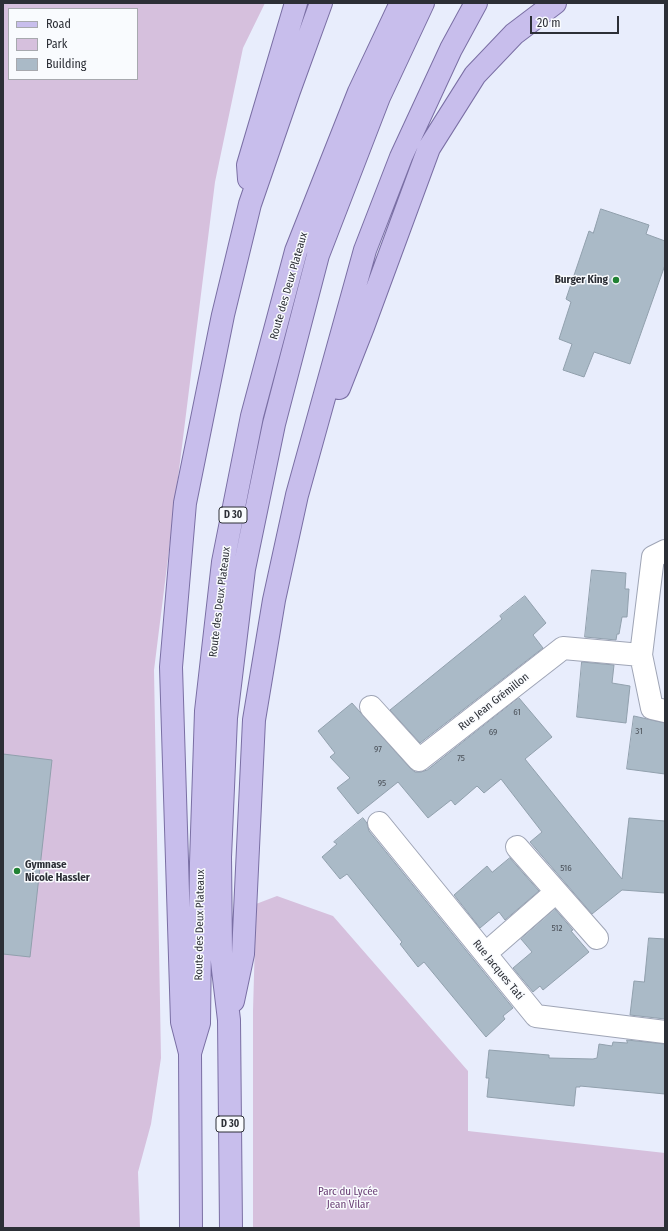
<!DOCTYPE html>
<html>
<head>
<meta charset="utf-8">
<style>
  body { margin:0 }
  #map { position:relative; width:668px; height:1231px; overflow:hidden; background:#e8edfc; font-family:"Fira Sans Condensed",sans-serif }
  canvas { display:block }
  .frame { position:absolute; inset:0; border:4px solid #2c2f36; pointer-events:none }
  .legend { position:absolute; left:8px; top:8px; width:130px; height:72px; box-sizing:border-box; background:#f9fbfe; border:1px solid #a7a9ae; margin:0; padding:5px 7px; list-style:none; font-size:12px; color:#2c2f36 }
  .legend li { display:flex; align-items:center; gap:8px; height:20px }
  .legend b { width:20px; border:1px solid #a7a9ae }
  .scale { position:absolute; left:530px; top:16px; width:89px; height:18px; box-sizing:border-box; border:2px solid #2c2f36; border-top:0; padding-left:5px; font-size:12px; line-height:14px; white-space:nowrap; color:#2c2f36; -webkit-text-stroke:3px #f9fbfe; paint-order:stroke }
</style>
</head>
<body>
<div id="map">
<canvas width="668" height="1231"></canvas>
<div class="frame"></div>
<ul class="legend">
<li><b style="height:5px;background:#c8beec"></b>Road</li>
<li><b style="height:11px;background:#d6c0dd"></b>Park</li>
<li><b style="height:11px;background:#aabac7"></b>Building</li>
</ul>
<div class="scale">20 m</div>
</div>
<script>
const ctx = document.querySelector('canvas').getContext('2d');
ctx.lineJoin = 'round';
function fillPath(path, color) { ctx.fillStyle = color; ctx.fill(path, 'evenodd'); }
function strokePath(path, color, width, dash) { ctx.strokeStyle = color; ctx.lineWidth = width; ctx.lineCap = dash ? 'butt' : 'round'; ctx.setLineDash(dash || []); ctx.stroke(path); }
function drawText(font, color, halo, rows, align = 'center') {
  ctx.font = font + ' "Fira Sans Condensed",sans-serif'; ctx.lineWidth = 3; ctx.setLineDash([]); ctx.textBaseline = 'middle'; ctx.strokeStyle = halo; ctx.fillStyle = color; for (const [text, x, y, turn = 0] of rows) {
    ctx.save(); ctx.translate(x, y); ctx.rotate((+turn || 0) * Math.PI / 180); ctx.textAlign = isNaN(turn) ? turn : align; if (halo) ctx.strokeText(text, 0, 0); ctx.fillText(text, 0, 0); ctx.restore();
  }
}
const green = new Path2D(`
  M3,3H265L243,48L215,182L154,670L161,1058L151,1124L138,1172L140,1228H3ZM9,9H137V79H9Z
  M277,896L333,916L468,1071V1131L665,1153V1228H253V1011L256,904Z`);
const building = new Path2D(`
  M601,209L649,225L646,234L665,241V265L630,364L594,352L584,377L563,370L572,344L559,339L571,302L566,299L589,231L593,233Z
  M592,570L626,573L625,589H629L627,617H622L619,634H617L616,640L585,637Z
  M525,596L546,623L533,635L543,648L420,743L390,710L502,619L500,616Z
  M582,662L614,665L612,683L630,686L626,723L577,717Z
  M519,698L552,737L525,759L622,879L629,818L665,821V893L622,890L592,914L530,842L542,832L501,779L484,793L477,786L455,805L451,800L428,818L398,782L358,814L337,788L350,778L330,757L335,753L318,731L352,703L410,768L415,772H421L427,770Z
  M634,716L665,723V774L627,769Z
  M3,754L52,760L30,957L3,954Z
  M363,818L367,823L369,831L513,1008L503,1016L505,1019L486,1037L424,962L418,967L400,944L402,942L347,874L340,879L322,857L337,844L334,842Z
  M510,858L539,891L505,920L499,912L480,928L454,895L487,866L492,872Z
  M555,909L573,930L571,931L589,952L543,990L540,986L533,992L513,968L532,952L521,939Z
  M649,938L665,939V1019L630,1015L634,981L644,982Z
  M627,1040L665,1044V1094L580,1086V1087H576L574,1106L487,1097L489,1078H486L489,1050L549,1055V1058L593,1059L597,1058L599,1044L612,1046L613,1042L627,1043Z`);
const minor = new Path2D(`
  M641,655L652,708L665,711
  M371,707L419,760L563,648L641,655L653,557L665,551
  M379,823L536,1016L665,1032
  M517,847L597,938
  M486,953L556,892`);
const primary = new Path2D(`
  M249,179L248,165L296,3
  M339,388L363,327L429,148L475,75L514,34L555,3
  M233,1001L243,954L254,720L274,600L297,495L365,250L401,157L451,49L476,3
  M190,1053L182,1022L171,667L185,503L223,315L250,204L289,91L321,3
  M191,1228L190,1053L199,1023L201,863L206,711L223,562L252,416L296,251L359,92L401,3
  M231,1228L229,1020L221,953L220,857L226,718L244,569L274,424L318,255L379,97L423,3`);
const markers = [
  [616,280,4,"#218234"],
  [17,871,4,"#218234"]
];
const numberNames = [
  ["61",517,712],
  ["31",639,731],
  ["69",493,732],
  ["97",378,749],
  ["75",461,758],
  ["95",382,783],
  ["516",566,868],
  ["512",557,928]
];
const shields = [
  [233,515,28],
  [230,1124,28]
];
const shieldNames = [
  ["D 30",233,515],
  ["D 30",230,1124]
];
const poiNames = [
  ["Burger King",608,280],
  ["Gymnase",25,865,"left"],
  ["Nicole Hassler",25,878,"left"]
];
const streetNames = [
  ["Route des Deux Plateaux",289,286,-74],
  ["Route des Deux Plateaux",220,602,-83],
  ["Rue Jean Grémillon",494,702,-38],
  ["Route des Deux Plateaux",200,925,-89],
  ["Rue Jacques Tati",498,970,51]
];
const parkNames = [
  ["Parc du Lycée",348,1192],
  ["Jean Vilar",348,1205]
];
fillPath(green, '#d6c0dd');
fillPath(building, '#aabac7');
strokePath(building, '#91a0ad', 1);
strokePath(minor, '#9fa5b6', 24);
strokePath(primary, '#7a6fa4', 24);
strokePath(minor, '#fff', 22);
strokePath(primary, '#c8beec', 22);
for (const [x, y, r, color] of markers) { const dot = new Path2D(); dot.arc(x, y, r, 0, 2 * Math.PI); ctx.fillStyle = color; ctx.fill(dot); strokePath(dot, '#f9fbfe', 1.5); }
drawText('9px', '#4c525a', null, numberNames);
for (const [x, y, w] of shields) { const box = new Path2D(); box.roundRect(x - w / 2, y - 8, w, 16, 3); ctx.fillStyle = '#f9fbfe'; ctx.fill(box); strokePath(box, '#2c2f36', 1); }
drawText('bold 10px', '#2c2f36', null, shieldNames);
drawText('bold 11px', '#2c2f36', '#f9fbfe', poiNames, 'right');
drawText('11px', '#2c2f36', '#f9fbfe', streetNames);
drawText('11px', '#6a4075', '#f9fbfe', parkNames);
</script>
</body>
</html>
